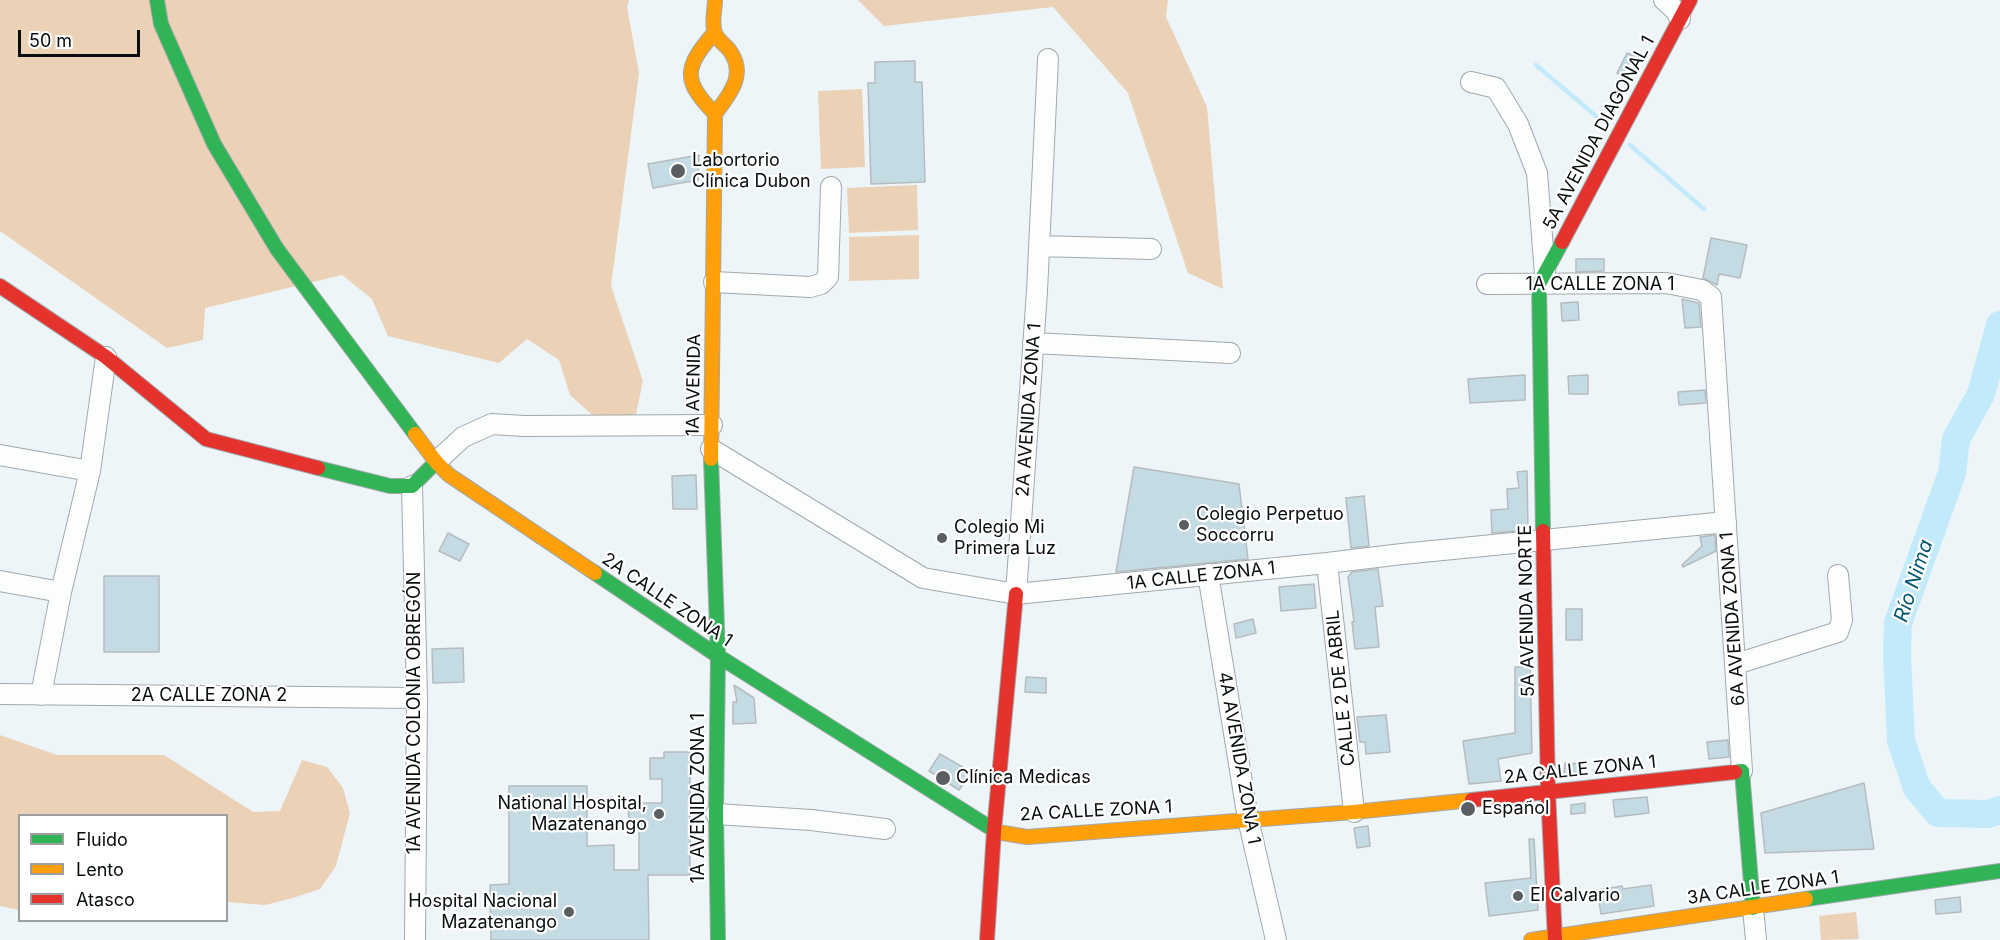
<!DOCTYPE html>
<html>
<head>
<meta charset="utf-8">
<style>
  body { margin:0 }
  #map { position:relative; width:2000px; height:940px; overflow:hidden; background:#edf5f9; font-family:Inter,sans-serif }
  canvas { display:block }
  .legend { position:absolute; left:18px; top:814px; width:210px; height:108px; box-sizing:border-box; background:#fff; border:2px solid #9c9e9f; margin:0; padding:8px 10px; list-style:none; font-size:18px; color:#080d0f }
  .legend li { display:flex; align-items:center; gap:12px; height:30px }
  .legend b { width:30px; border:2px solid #9c9e9f }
  .scale { position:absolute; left:18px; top:30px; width:122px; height:27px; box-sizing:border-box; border:3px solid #080d0f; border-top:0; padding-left:8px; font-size:18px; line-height:21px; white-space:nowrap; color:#080d0f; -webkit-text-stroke:4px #fff; paint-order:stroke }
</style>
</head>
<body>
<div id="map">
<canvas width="2000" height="940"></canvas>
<ul class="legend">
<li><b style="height:8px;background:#30b455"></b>Fluido</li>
<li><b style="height:8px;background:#ff9f0a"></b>Lento</li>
<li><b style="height:8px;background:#e5322d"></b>Atasco</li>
</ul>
<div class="scale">50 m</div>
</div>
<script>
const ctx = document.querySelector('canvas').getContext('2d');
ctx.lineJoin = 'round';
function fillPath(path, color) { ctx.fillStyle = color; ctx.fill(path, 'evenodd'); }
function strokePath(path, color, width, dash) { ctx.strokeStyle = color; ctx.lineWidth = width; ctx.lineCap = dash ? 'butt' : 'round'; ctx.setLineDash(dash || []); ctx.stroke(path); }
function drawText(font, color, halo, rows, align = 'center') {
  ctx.font = font + ' Inter,sans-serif'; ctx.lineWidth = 4.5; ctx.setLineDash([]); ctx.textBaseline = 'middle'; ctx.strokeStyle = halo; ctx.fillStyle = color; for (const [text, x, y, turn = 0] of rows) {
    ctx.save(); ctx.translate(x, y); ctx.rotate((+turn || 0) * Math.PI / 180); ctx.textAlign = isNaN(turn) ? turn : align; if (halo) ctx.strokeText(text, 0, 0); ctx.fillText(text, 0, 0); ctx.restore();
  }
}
const green = new Path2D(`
  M0,0H629L627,7L639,73L611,286L643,381L636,414L599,421L570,395L559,360L527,339L499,363L388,336L372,299L342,275L205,308L203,340L167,348L0,231Z
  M858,0H1168L1166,17L1207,107L1223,289L1188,273L1128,93L1053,7L884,26Z
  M862,89L865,167L821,169L818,91Z
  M917,185L918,230L849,233L847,188Z
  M919,235V279L849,281V237Z
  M0,735L57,755H164L253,812L280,811L302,760L327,767L343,788L350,813L336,866L320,889L293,898L265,905L227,902L226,816H20L19,910L0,906Z
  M1856,912L1859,939L1821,940L1819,916Z`);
const stream = new Path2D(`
  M1536,65L1596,116
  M1630,145L1704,209`);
const river = new Path2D(`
  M2000,325L1981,394L1956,439L1952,473L1898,623L1897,656L1901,741L1917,788L1938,813L1988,814L2000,810`);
const building = new Path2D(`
  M1627,53L1641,59L1630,80L1617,73Z
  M915,61V82H922L925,182L871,184L868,83H875V62Z
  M699,155L698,180L653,188L648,164Z
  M1711,238L1747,245L1740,278L1719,274L1717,285L1703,278Z
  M1576,259H1604V271L1576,272Z
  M1682,299L1699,303L1701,327L1685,328Z
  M1578,302L1579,320L1562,321L1561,303Z
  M1525,375V400L1470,403L1468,379Z
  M1588,375V394H1569L1568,376Z
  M1705,390L1706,403L1679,405L1678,392Z
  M1134,467L1239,484L1248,559L1116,572Z
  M1527,471L1528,530L1492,533L1491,510L1508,509L1507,489L1519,488L1517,472Z
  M696,475L697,509H673L672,476Z
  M1364,496L1369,546L1351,548L1346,498Z
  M448,533L469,544L460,561L439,551Z
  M1715,535L1716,551L1683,567L1682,565L1702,546L1700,537Z
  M1378,569L1383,606L1375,607L1379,647L1355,649L1352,622H1354L1348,577L1352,572Z
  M104,576H159V652H104Z
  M1314,584L1316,608L1281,611L1279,587Z
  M1566,609H1582V640H1566Z
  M1253,619L1256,633L1236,638L1234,624Z
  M463,648L464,682L433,683L432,649Z
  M1515,667H1530L1532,753L1498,759L1501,781L1469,784L1463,741L1515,733Z
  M1026,677L1046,678V693L1025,692Z
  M734,685L754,698L756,723L733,724V702H737Z
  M1386,715L1390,752L1366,754L1365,742H1360L1357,717Z
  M1728,740L1729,757L1709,759L1707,742Z
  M664,752H690V875H648L649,940H491L490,885L509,884V786H587V846L614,845V870H639V825H629L628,803H662V779H650V758H664Z
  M940,754L971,772L959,790L929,771Z
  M1565,763L1581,764V772L1564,774Z
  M1864,783L1874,849L1765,853L1761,813Z
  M1647,797L1649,813L1615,817L1613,800Z
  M1585,803V813L1571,814V805Z
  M1368,826L1370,846L1357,848L1354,828Z
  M1529,839H1534L1538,910L1489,916L1485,883L1531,878Z
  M1651,885L1654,906L1601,914L1597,890L1622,886L1623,889Z
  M1960,897L1961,912L1936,914L1935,900Z`);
const street = new Path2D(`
  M1664,0L1676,11L1680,19
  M1471,82L1496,88L1518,124L1537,173L1545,274
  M1039,246L1151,249
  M714,282L810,287L821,284L828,277L831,187
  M1487,284L1666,283L1702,290L1711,297L1742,771
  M1033,343L1230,353
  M711,449L923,578L1016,594L1327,563L1402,554L1726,522
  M0,455L90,471
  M436,462L463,437L492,424L524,426L712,425
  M412,486L417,698L415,940
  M1327,563L1354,812
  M1208,574L1248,819L1276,940
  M0,581L61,592
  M1016,594L1037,291L1048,59
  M1736,664L1838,632L1842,620L1838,575
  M0,694L417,698
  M41,695L61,592L90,471L106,357
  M716,814L811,820L885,829
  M1753,908L1756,940`);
const fast = new Path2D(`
  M157,0L161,24L214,144L277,249L415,434
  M711,459L718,656L716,814L718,940
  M318,468L390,486H412L436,462
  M1543,531L1539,284L1562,242
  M595,573L718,656L997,832
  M1735,772L1742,771L1753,908
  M1806,899L2000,871`);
const slow = new Path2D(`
  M714,33C684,68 682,80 715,114
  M415,434L436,462L449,475L595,573
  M711,459L715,114C729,95 747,75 730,51C726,45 718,41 715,33C711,23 715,10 715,0
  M997,832L1027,837L1354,812L1472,800
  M1531,940L1806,899`);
const jam = new Path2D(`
  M1562,242L1690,0
  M0,286L106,357L206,439L318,468
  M1543,531L1548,791L1555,940
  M1472,800L1735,772
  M987,940L994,831L1016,594`);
const markers = [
  [678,171,8,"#585e61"],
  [1184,525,6,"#585e61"],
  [942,538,6,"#585e61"],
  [943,778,8,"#585e61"],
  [1468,809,8,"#585e61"],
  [659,814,6,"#585e61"],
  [1518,896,6,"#585e61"],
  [569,912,6,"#585e61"]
];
const streetNames = [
  ["5A AVENIDA DIAGONAL 1",1599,133,-62],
  ["1A CALLE ZONA 1",1600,285],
  ["1A AVENIDA",694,385,-89],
  ["2A AVENIDA ZONA 1",1029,410,-86],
  ["1A CALLE ZONA 1",1201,576,-6],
  ["2A CALLE ZONA 1",667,600,34],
  ["5A AVENIDA NORTE",1527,611,-91],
  ["6A AVENIDA ZONA 1",1733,619,-94],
  ["CALLE 2 DE ABRIL",1341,688,-96],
  ["2A CALLE ZONA 2",209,696],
  ["1A AVENIDA COLONIA OBREGÓN",415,713,-90],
  ["4A AVENIDA ZONA 1",1239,758,80],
  ["2A CALLE ZONA 1",1580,770,-6],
  ["1A AVENIDA ZONA 1",699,798,-90],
  ["2A CALLE ZONA 1",1096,811,-3],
  ["3A CALLE ZONA 1",1763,888,-8]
];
const poiNames = [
  ["Labortorio",692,161],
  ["Clínica Dubon",692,182],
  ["Colegio Perpetuo",1196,515],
  ["Soccorru",1196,536],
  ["Colegio Mi",954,528],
  ["Primera Luz",954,549],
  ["Clínica Medicas",956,778],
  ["National Hospital,",647,804,"right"],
  ["Mazatenango",647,825,"right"],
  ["Español",1482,809],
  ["El Calvario",1530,896],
  ["Hospital Nacional",557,902,"right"],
  ["Mazatenango",557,923,"right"]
];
const waterNames = [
  ["Río Nima",1914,581,-72]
];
fillPath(green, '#ebd1b6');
strokePath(stream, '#c3eafb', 4.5);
strokePath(river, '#c3eafb', 28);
fillPath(building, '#c5dbe4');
strokePath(building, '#b5bcbf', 1.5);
strokePath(street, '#a2a8ab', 22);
strokePath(fast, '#a2a8ab', 16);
strokePath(slow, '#a2a8ab', 16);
strokePath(jam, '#a2a8ab', 16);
strokePath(street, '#fcfefe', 20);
strokePath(fast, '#30b455', 14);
strokePath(slow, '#ff9f0a', 14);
strokePath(jam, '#e5322d', 14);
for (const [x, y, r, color] of markers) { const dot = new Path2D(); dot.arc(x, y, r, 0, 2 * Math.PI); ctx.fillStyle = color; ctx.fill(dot); strokePath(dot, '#fff', 2); }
drawText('18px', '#080d0f', '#fff', streetNames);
drawText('18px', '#080d0f', '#fff', poiNames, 'left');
drawText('italic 20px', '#00546d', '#fff', waterNames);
</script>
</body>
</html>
